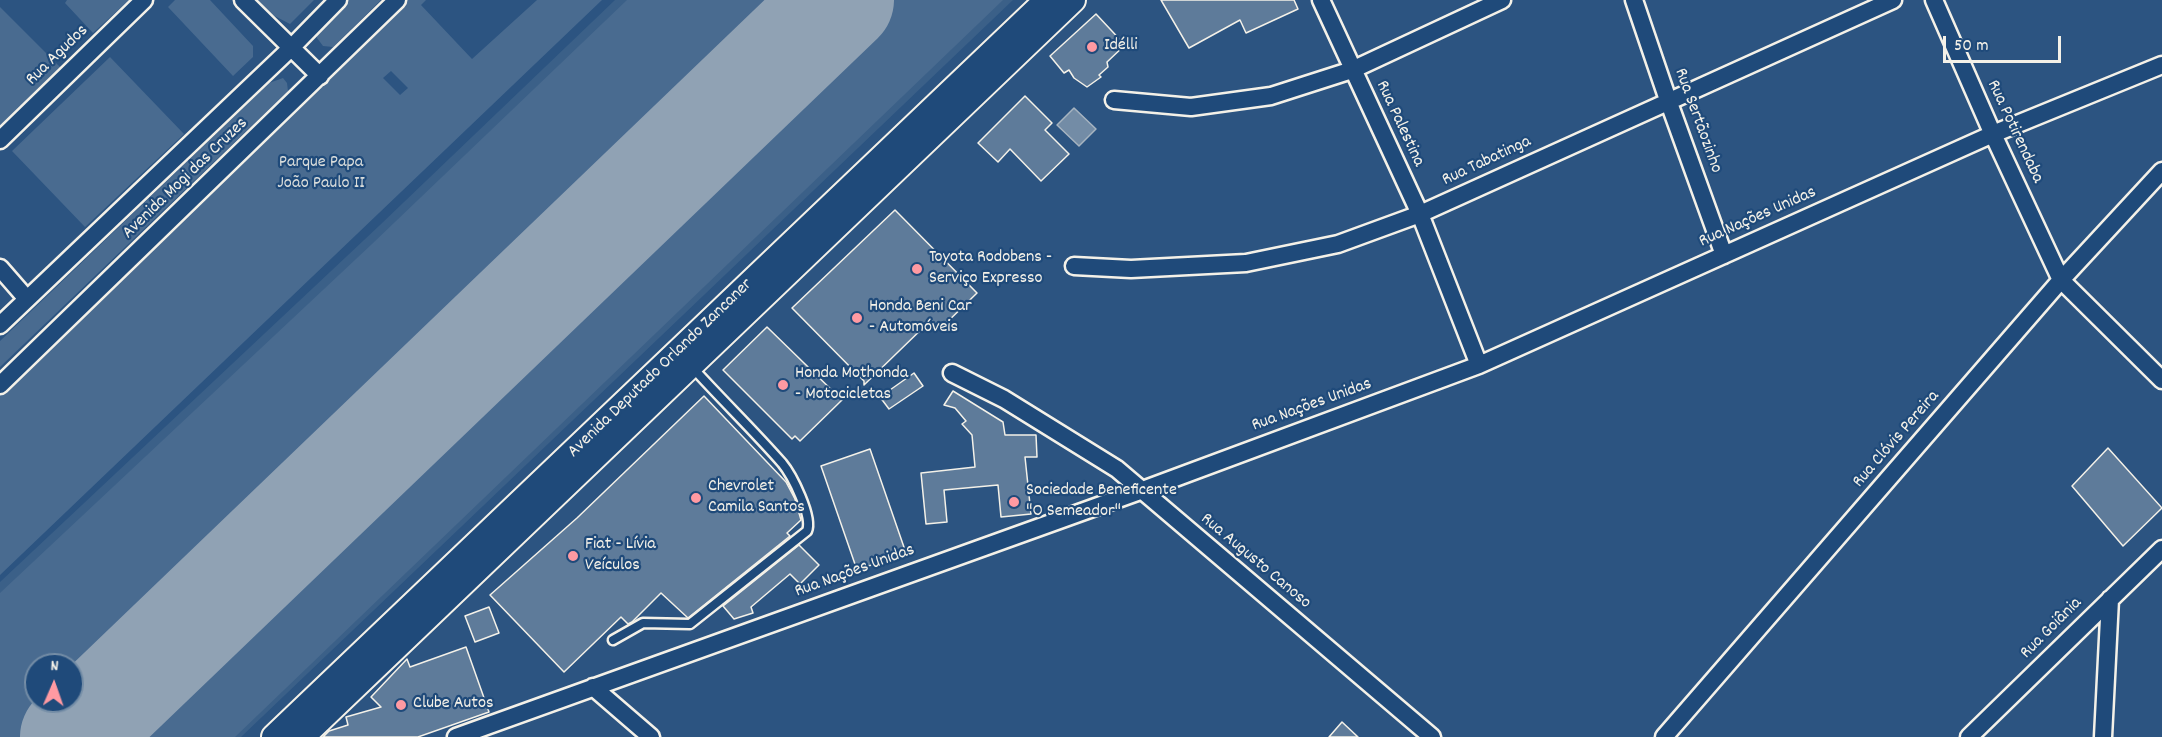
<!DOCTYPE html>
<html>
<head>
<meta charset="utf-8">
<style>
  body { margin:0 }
  #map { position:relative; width:2162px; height:737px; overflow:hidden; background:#2c5481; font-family:Dekko,sans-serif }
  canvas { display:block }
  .north { position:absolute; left:24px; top:653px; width:60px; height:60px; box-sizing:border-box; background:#1f4a7a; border:2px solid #748da6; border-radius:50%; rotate:2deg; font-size:16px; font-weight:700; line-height:24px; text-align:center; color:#f4f1e8 }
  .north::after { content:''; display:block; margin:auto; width:21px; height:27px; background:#ff9aa2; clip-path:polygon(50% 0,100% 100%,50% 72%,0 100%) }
  .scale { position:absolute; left:1943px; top:36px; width:118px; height:27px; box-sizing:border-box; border:3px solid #f4f1e8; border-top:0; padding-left:8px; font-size:18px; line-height:21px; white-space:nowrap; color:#f4f1e8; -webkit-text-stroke:4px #1f4a7a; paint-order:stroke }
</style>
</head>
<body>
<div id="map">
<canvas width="2162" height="737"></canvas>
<div class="north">N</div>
<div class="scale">50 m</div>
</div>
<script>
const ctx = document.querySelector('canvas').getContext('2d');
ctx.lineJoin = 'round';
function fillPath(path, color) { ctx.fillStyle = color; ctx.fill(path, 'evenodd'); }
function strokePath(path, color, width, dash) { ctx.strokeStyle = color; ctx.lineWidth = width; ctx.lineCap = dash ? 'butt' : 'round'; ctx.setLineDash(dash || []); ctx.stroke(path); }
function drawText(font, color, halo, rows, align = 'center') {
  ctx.font = font + ' Dekko,sans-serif'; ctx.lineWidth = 4.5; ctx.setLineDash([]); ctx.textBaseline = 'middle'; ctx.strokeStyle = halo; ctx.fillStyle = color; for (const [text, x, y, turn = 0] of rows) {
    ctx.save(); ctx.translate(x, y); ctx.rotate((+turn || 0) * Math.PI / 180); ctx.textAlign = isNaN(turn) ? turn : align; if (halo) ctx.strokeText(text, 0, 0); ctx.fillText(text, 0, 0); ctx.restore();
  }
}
const built = new Path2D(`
  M615,0H1013L241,737H0V582L380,225ZM36,665H72V701H36Z`);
const green = new Path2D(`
  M67,0H129L93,33L65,3Z
  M175,0H210L253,46V57L233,76L168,7Z
  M255,0H314L290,24L265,11Z
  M347,0H381L333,47L323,46L317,38V29Z
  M402,0H426L421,5L472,59L537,0H602L0,575V388ZM391,71L408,88L400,95L383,78Z
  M627,0H804L72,700V665H36V701H71L33,737H0V593L372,244Z
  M881,0H1003L235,737H115Z
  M0,7L63,70L0,131Z
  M110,57L184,134L85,227L12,151Z
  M283,78L287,83L288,91L0,367V341L269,83Z`);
const water = new Path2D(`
  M1074,108L1096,129L1079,146L1057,125Z`);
const runway = new Path2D(`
  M73,737L841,0`);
const building = new Path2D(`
  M1161,0H1294L1298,9L1246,33L1240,20L1189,48Z
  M1096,14L1125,45L1107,62L1108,67L1099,75L1101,77L1087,87L1074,78L1069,70L1064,73L1050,56Z
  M1025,96L1052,123L1045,130L1069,154L1041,181L1010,149L998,162L978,143Z
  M895,210L977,293L940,329L931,320L864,385V381L792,308Z
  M767,327L842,400L800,441L795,436L792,439L723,370Z
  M914,373L923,386L889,409L880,397Z
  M953,391L1003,422L1005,435H1036L1037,457H1025L1031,514L1001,517L998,485L944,490L947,522L926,524L921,473L975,467L972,435L962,424L966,421L955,408L944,405Z
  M704,396L786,482L795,499L801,520L787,533L790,536L688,618L661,593L632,622L628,624L621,617L564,672L490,595L577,518Z
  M2108,448L2162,508L2123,546L2072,486Z
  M870,449L906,553L857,570L821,466Z
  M799,545L819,565L800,584L790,574L751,607L753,613L734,619L723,606Z
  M489,607L499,633L475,642L465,616Z
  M466,647L489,712L418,737H323L329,731L348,725L346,717L381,707L371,697L407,659L410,667Z
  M1342,722L1358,737H1329Z`);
const service = new Path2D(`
  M613,640L643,623L690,624L807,531C813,517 792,475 782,463C754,431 722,400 693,368`);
const minor = new Path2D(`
  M243,0L320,76
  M1321,0L1420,214L1479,365
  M1634,0L1668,100L1724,255
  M1934,0L1991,130L2061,280L2162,380
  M1114,100L1191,107L1271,96L1352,70L1502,0
  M0,140L144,0
  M1074,266L1131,269L1246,263L1338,244L1420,214L1893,0
  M0,268L27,299
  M0,325L291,48L338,0
  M952,373L1004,399L1117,469L1432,737
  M0,385L397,0
  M593,687L651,737
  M456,737L1140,491L1479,365L1993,134L2162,65
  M1664,737L2061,280L2162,171
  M1969,737L2162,549
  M2103,737L2110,599`);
const secondary = new Path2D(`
  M274,737L1047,0
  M302,737L1073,0`);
const markers = [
  [1092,47,6,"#ff9aa2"],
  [917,269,6,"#ff9aa2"],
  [857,318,6,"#ff9aa2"],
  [783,385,6,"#ff9aa2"],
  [696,498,6,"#ff9aa2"],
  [1014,502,6,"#ff9aa2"],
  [573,556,6,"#ff9aa2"],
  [401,705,6,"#ff9aa2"]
];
const poiNames = [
  ["Idélli",1104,47],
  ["Toyota Rodobens -",929,259],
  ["Serviço Expresso",929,280],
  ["Honda Beni Car",869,308],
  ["- Automóveis",869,329],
  ["Honda Mothonda",795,375],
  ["- Motocicletas",795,396],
  ["Chevrolet",708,488],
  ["Camila Santos",708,509],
  ["Sociedade Beneficente",1026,492],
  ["\"O Semeador\"",1026,513],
  ["Fiat - Lívia",585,546],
  ["Veículos",585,567],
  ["Clube Autos",413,705]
];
const streetNames = [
  ["Rua Agudos",58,56,-44],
  ["Rua Sertãozinho",1697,121,70],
  ["Rua Palestina",1399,124,65],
  ["Rua Potirendaba",2014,132,65],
  ["Rua Tabatinga",1487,162,-25],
  ["Avenida Mogi das Cruzes",186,179,-44],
  ["Rua Nações Unidas",1758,218,-24],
  ["Avenida Deputado Orlando Zancaner",661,369,-44],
  ["Rua Nações Unidas",1312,406,-20],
  ["Rua Clóvis Pereira",1897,440,-49],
  ["Rua Augusto Canoso",1255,562,40],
  ["Rua Nações Unidas",855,572,-20],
  ["Rua Goiânia",2052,629,-45]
];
const parkNames = [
  ["Parque Papa",321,164],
  ["João Paulo II",321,185]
];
fillPath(built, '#3b6088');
fillPath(green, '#496b90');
fillPath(water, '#738ca6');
strokePath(water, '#a7b4c0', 1.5);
strokePath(runway, '#90a2b4', 106);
fillPath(building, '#5e7b9a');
strokePath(building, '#f4f1e8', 1.5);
strokePath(service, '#f4f1e8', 13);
strokePath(minor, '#f4f1e8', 21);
strokePath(secondary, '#f4f1e8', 28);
strokePath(service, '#1f4a7a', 8);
strokePath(minor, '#1f4a7a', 16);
strokePath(secondary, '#1f4a7a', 24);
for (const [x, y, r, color] of markers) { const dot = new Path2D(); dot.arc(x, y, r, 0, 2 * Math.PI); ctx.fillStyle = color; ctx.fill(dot); strokePath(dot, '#1f4a7a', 2); }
drawText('18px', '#f4f1e8', '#1f4a7a', poiNames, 'left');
drawText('18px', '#f4f1e8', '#1f4a7a', streetNames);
drawText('18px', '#dadddb', '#1f4a7a', parkNames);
</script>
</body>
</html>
